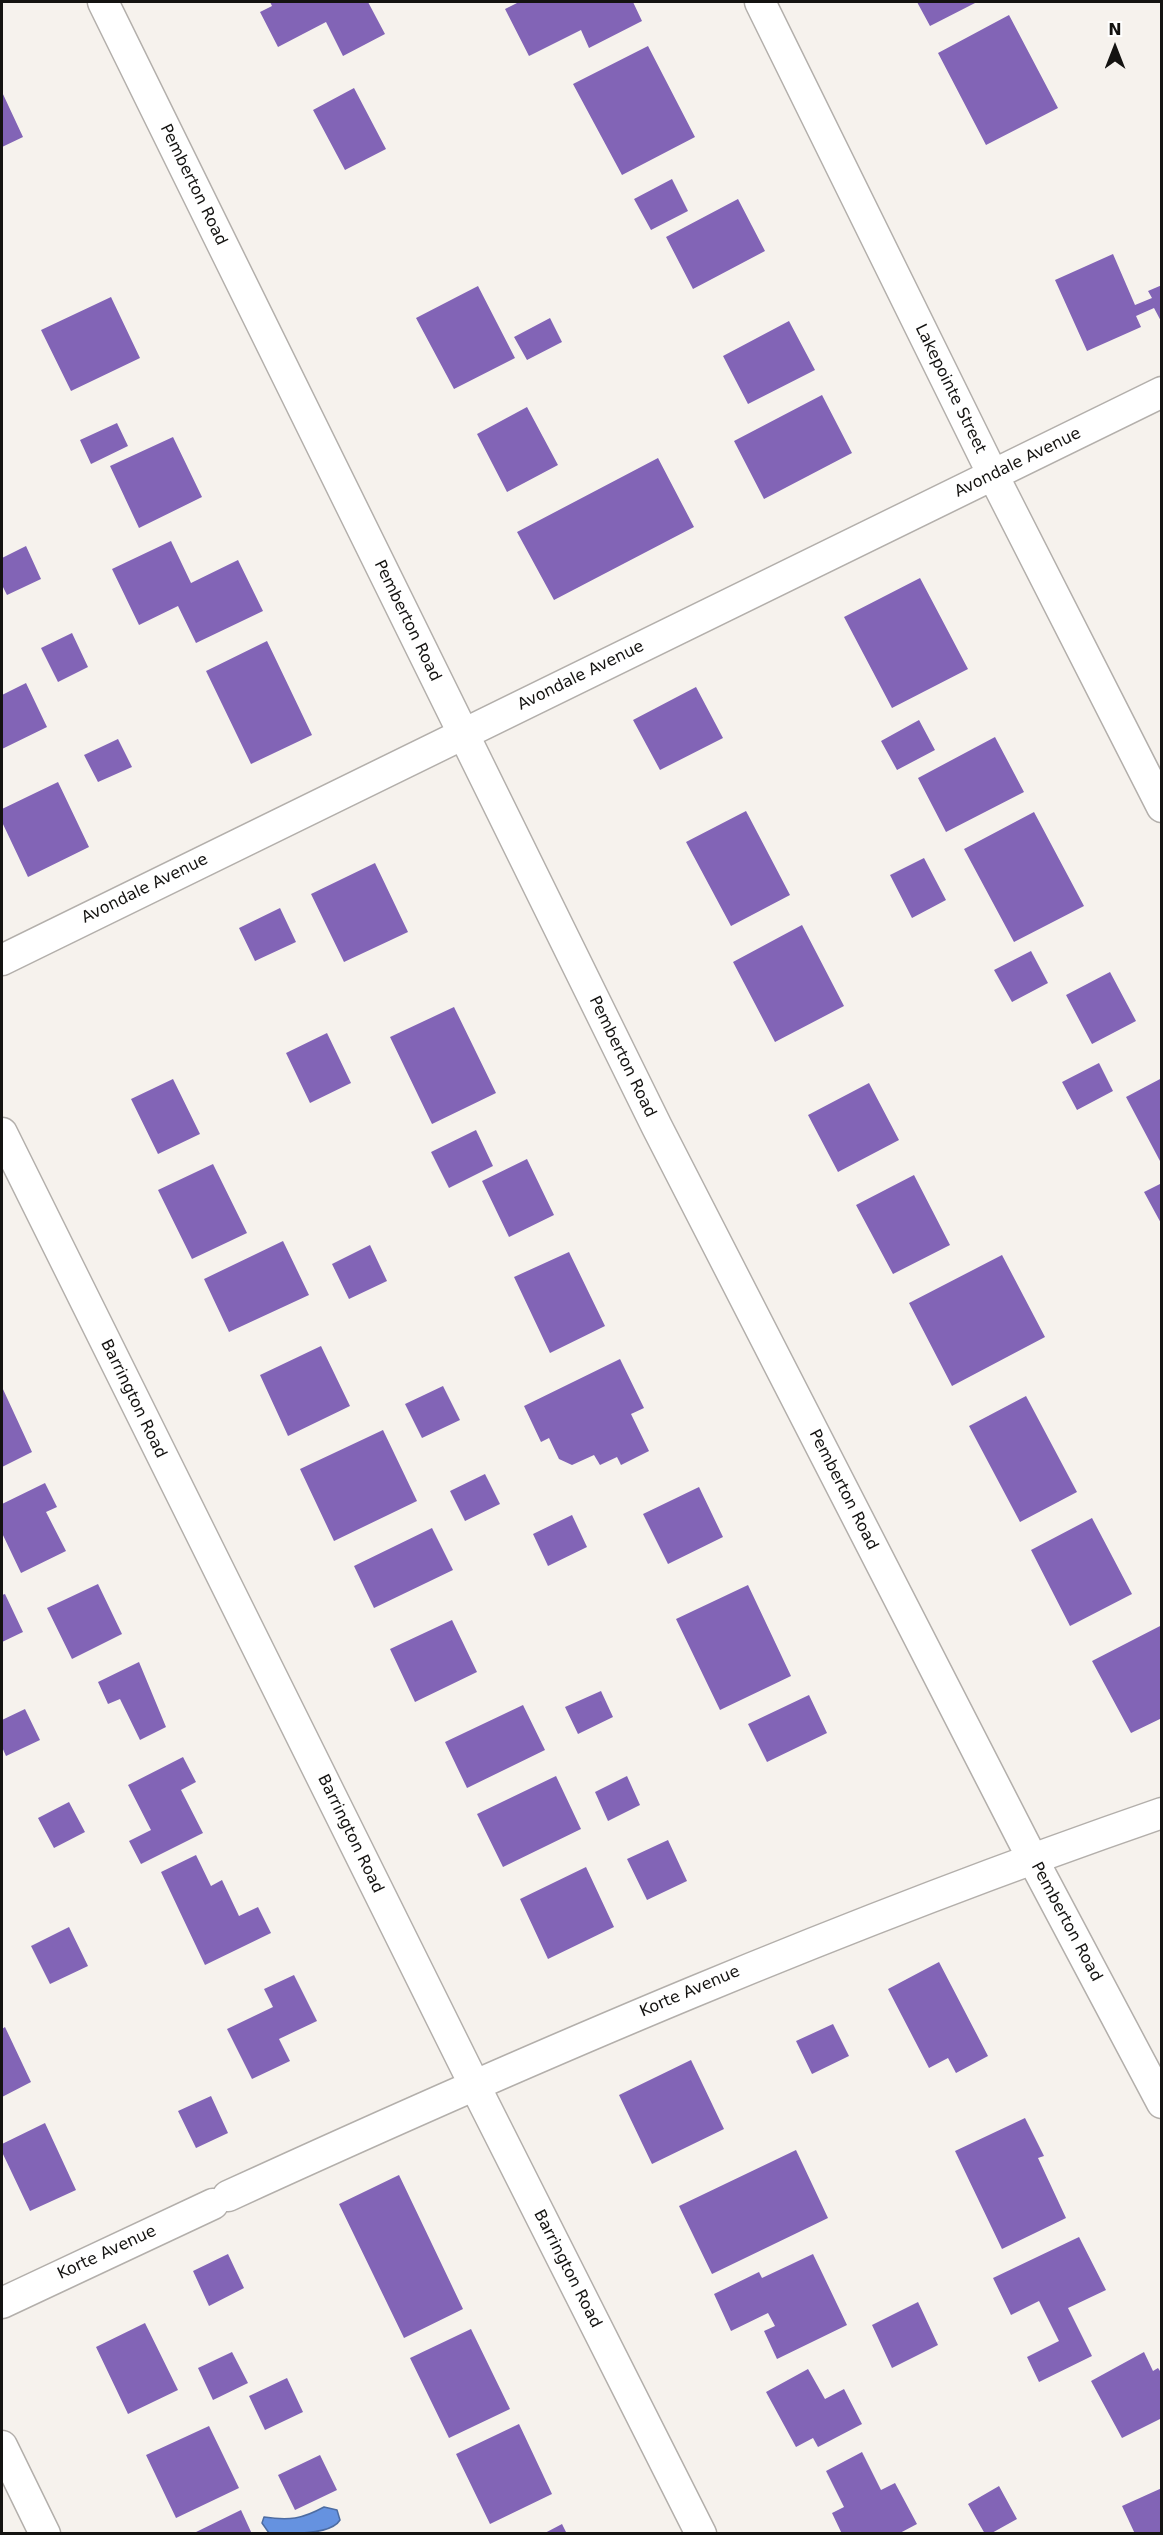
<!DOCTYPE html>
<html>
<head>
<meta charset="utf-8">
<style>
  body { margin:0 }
  #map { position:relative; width:1163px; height:2535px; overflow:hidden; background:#f6f2ed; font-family:"DejaVu Sans",sans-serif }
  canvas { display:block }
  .frame { position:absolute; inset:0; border:3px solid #141311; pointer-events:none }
  .north { position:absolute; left:1085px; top:18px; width:60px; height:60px; -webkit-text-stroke:4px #fff; paint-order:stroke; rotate:0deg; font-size:16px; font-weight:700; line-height:24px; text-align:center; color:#141311 }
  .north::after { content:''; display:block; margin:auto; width:21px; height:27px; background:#141311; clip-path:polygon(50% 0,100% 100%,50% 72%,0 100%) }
</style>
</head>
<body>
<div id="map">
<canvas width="1163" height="2535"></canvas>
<div class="frame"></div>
<div class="north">N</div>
</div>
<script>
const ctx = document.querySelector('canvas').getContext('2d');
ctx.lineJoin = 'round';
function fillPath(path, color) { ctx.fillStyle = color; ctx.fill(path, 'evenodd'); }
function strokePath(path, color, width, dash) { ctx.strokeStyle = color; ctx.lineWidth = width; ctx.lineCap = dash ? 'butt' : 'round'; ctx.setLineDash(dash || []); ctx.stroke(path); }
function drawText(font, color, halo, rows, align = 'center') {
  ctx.font = font + ' "DejaVu Sans",sans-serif'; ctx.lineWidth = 4.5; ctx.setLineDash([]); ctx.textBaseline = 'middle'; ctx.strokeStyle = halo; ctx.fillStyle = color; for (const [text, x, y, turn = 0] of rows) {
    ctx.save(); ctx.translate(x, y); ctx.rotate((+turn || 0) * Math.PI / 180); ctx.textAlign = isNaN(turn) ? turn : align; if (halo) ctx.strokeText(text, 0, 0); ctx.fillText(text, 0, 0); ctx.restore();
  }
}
const water = new Path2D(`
  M324,2507L337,2510L340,2520C331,2535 289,2534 269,2533L262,2523L264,2517C289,2521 302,2519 324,2507Z`);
const building = new Path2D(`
  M270,2H368L385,34L343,56L326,22L278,47L260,12L272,6Z
  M519,2H633L642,21L589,48L581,30L529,56L505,9Z
  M917,2H977L930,26Z
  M1009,15L1058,108L986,145L938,53Z
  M648,46L695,137L622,175L573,84Z
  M354,88L386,149L345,170L313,110Z
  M2,92L23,137L2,147Z
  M672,179L688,211L651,230L634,199Z
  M738,199L765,251L693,289L666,237Z
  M1113,254L1135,305L1152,298L1148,291L1162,285V323L1154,308L1136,316L1141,327L1087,351L1055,280Z
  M478,286L515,358L454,389L416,318Z
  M111,297L140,358L71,391L41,330Z
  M550,318L562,342L527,360L514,337Z
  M789,321L815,370L748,404L723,356Z
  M822,395L852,453L764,499L734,441Z
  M527,407L558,465L507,492L477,434Z
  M117,423L128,446L91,464L80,440Z
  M173,437L202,497L139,528L110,466Z
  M658,458L694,527L554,600L517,532Z
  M171,541L191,583L238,560L263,611L196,643L178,606L139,625L112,569Z
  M26,546L41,579L7,595L2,585V558Z
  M920,578L968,669L892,708L844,617Z
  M72,633L88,667L58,682L41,648Z
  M267,641L312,735L251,764L206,671Z
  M26,683L47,727L2,749V695Z
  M696,687L723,738L660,770L633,720Z
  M919,720L935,750L897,770L881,741Z
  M995,737L1024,792L946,832L918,778Z
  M118,739L132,767L98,782L84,755Z
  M58,782L89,847L28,877L2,822V809Z
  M746,811L790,895L731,926L686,842Z
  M1034,812L1084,906L1014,942L964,849Z
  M924,858L946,900L912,918L890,875Z
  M375,863L408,932L344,962L311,894Z
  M280,908L296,942L255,961L239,928Z
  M802,925L844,1006L775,1042L733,962Z
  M1031,951L1048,983L1012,1002L994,970Z
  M1110,972L1136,1021L1092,1044L1066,995Z
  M454,1007L496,1093L432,1124L390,1037Z
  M327,1033L351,1083L310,1103L286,1053Z
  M1099,1063L1113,1091L1077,1110L1062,1082Z
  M1162,1078V1160L1160,1161L1126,1097Z
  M173,1079L200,1134L158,1154L131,1099Z
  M869,1083L899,1140L838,1172L808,1115Z
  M476,1130L493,1166L449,1188L431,1152Z
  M527,1159L554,1215L509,1237L482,1181Z
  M213,1164L247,1233L192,1259L158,1190Z
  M914,1175L950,1245L893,1274L856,1205Z
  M1162,1183V1225L1144,1192Z
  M283,1241L309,1295L229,1332L204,1279Z
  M370,1245L387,1281L349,1299L332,1264Z
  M569,1252L605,1326L550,1353L514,1277Z
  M1002,1255L1045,1337L952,1386L909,1303Z
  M321,1346L350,1406L288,1436L260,1375Z
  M620,1359L644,1408L631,1414L649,1451L621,1465L617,1457L600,1465L594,1455L572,1465L559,1459L549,1438L541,1442L524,1406Z
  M443,1386L460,1420L422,1438L405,1404Z
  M2,1387L32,1452L2,1467Z
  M1026,1396L1077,1492L1020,1522L969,1426Z
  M383,1430L417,1501L334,1541L300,1469Z
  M485,1474L500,1504L465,1521L450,1491Z
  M45,1483L57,1507L46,1512L66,1551L21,1573L2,1533V1504Z
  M699,1487L723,1537L668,1564L643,1514Z
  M572,1515L587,1547L548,1566L533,1534Z
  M1092,1518L1132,1594L1070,1626L1031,1550Z
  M432,1528L453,1570L374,1608L354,1566Z
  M98,1584L122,1634L72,1659L47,1608Z
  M748,1585L791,1676L720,1710L676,1619Z
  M5,1594L23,1632L2,1642V1595Z
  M452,1620L477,1672L415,1702L390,1649Z
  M1162,1625V1718L1131,1733L1092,1661Z
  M139,1662L166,1727L140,1740L120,1699L108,1704L98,1682Z
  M601,1691L613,1717L578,1734L565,1707Z
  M809,1695L827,1733L767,1762L748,1724Z
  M523,1705L545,1750L467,1788L445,1742Z
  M25,1709L40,1740L6,1756L2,1747V1720Z
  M183,1757L196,1782L181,1790L203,1833L141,1864L129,1841L151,1830L128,1785Z
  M556,1776L581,1829L503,1867L477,1814Z
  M627,1776L640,1805L608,1821L595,1792Z
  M69,1802L85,1832L54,1848L38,1818Z
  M668,1840L687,1881L647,1900L627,1859Z
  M196,1855L211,1886L222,1880L239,1916L258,1907L271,1933L205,1965L161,1872Z
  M586,1867L614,1927L548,1959L520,1899Z
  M69,1927L88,1966L50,1984L31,1946Z
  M939,1962L988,2056L956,2073L948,2058L929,2068L888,1989Z
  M294,1975L317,2021L279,2039L290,2061L252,2079L227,2029L273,2007L264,1989Z
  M833,2024L849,2056L812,2074L796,2041Z
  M5,2027L31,2082L2,2097V2029Z
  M691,2060L724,2129L652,2164L619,2095Z
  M211,2096L228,2133L196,2148L178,2111Z
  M1025,2118L1044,2156L1038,2158L1066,2218L1002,2249L955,2151Z
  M45,2123L76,2190L30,2211L2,2152V2144Z
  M796,2150L828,2218L712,2274L679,2206Z
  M399,2175L463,2309L404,2338L339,2204Z
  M1079,2237L1106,2290L1068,2308L1092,2356L1039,2382L1027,2357L1059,2341L1039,2301L1011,2315L993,2278Z
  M228,2254L244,2288L209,2306L193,2271Z
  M813,2254L847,2325L777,2359L764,2331L775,2326L768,2313L731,2331L714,2294L759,2272L762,2278Z
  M918,2302L938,2345L892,2368L872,2325Z
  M145,2323L178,2390L128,2414L96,2347Z
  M471,2329L510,2409L449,2438L410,2358Z
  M232,2352L248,2383L213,2400L198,2368Z
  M1144,2352L1153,2371L1158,2368L1162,2374V2418L1122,2438L1091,2381Z
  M808,2369L825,2399L844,2389L862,2424L818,2447L813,2438L796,2447L766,2392Z
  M287,2378L303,2412L265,2430L249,2396Z
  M519,2424L552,2494L490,2524L456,2454Z
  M209,2426L239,2488L176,2518L146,2455Z
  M862,2452L881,2490L895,2483L917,2524L898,2534H842L832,2513L844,2507L826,2471Z
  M320,2455L337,2490L295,2510L278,2475Z
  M999,2486L1017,2519L990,2534H985L968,2504Z
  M1162,2488V2534H1135L1122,2506Z
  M241,2510L252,2534H192Z
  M562,2524L567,2534H543Z`);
const minor = new Path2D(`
  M103,2L657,1127L1032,1858L1162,2103
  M760,2L993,475L1162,807
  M2,960L1162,392
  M2,1133L474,2084L701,2534
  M228,2196C534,2056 843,1923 1162,1813
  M2,2303L213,2204
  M2,2446L45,2534`);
const streetNames = [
  ["Pemberton Road",193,185,64],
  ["Lakepointe Street",950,389,64],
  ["Avondale Avenue",1018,463,-26],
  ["Pemberton Road",407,621,64],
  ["Avondale Avenue",581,676,-26],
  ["Avondale Avenue",145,889,-26],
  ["Pemberton Road",622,1057,64],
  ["Barrington Road",133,1399,64],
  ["Pemberton Road",843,1490,63],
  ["Barrington Road",350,1834,64],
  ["Pemberton Road",1066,1922,62],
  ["Korte Avenue",690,1992,-23],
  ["Korte Avenue",107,2253,-25],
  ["Barrington Road",567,2269,63]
];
fillPath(water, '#6592e0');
strokePath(water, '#4d6ca2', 1.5);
fillPath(building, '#8264b6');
strokePath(minor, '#b3afab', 33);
strokePath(minor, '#fff', 30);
drawText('16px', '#141311', '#fff', streetNames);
</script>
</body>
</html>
